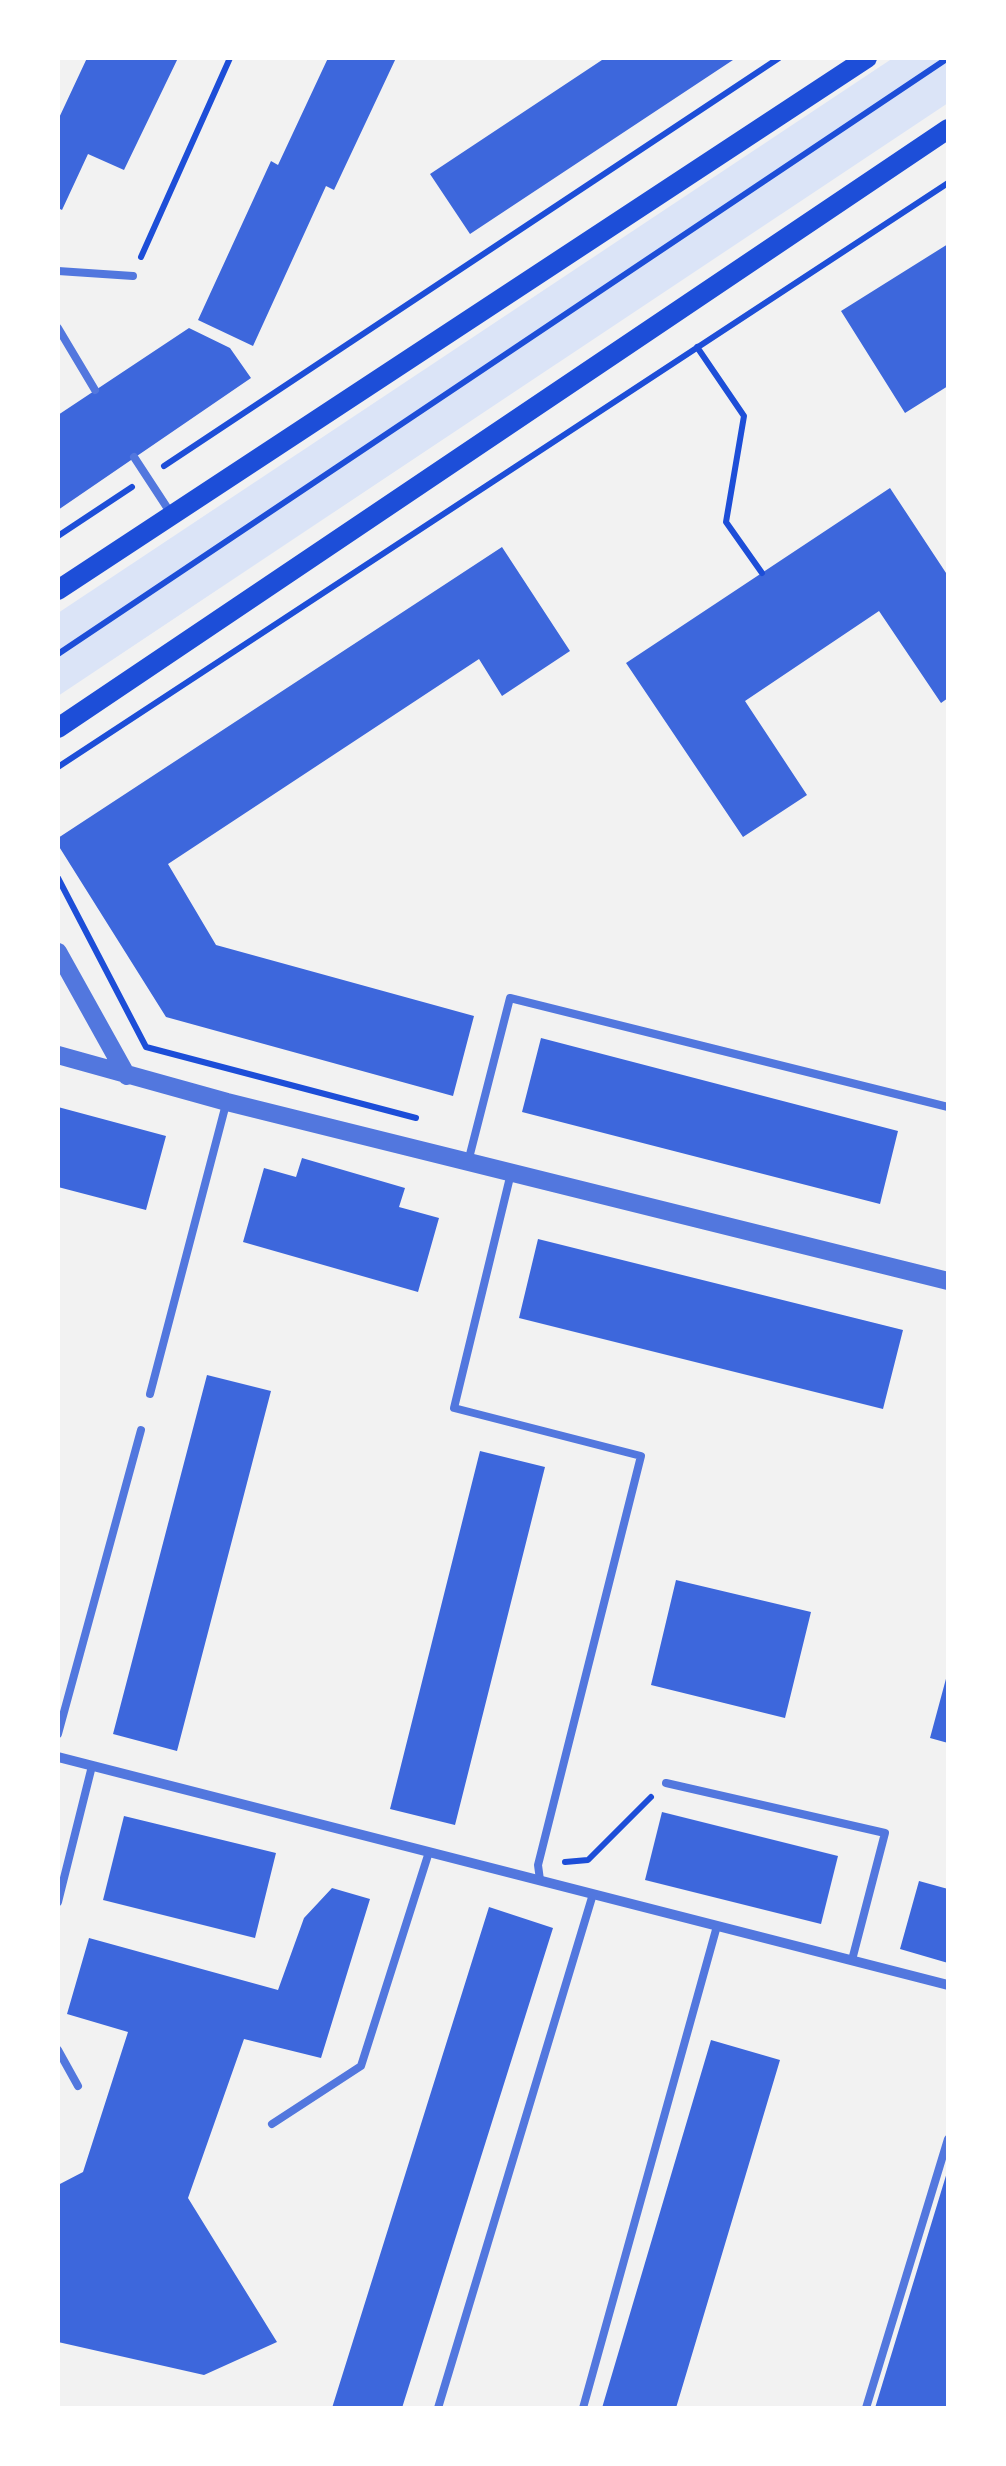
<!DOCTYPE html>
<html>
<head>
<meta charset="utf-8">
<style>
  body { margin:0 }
  #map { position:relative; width:1006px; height:2466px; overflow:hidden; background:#f2f2f2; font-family:"IBM Plex Sans",sans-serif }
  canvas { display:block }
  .frame { position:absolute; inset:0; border:60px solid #fff; pointer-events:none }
</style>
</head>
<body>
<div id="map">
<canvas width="1006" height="2466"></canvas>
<div class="frame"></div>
</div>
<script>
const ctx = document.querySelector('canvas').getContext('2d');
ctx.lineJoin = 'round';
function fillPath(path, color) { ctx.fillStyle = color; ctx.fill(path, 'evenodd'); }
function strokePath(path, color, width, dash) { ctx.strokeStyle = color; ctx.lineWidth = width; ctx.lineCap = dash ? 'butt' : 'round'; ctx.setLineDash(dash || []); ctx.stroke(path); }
const green = new Path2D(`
  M893,58H948V103L58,696V613Z`);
const building = new Path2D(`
  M87,58H178L124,170L88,154L62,210L58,208V120Z
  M328,58H396L334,190L326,186L253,346L198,320L271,161L278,165Z
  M605,58H736L470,234L430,174Z
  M948,244V386L905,413L841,311Z
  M189,328L230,348L251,378L58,510V415Z
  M890,488L948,576V698L941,703L879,611L745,701L807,795L743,837L626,663Z
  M502,547L570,651L502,696L479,659L168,864L216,945L474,1016L453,1096L166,1017L58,845V838Z
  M541,1038L898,1131L880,1204L522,1112Z
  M58,1107L166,1136L146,1210L58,1187Z
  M302,1158L405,1188L399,1207L439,1218L418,1292L243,1242L264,1168L296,1177Z
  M538,1239L903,1330L883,1409L519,1318Z
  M207,1375L271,1391L177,1751L113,1734Z
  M480,1451L545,1467L455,1825L390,1809Z
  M676,1580L811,1612L785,1718L651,1685Z
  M947,1675H948V1743L930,1738Z
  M662,1812L838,1856L821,1924L645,1880Z
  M124,1816L276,1853L255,1938L103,1900Z
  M919,1881L948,1889V1963L900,1949Z
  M332,1888L370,1899L321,2058L244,2039L188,2198L277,2342L204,2375L58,2342V2185L83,2172L128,2032L67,2014L89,1938L278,1990L304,1918Z
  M489,1907L553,1928L402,2408H332Z
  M711,2040L780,2060L676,2408H602Z
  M948,2169V2408H875Z`);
const path = new Path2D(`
  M141,257L230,58
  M697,347L744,416L726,522L762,573
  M164,466L779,58
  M58,536L132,487
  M58,654L948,58
  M58,767L948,183
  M58,878L146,1047L416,1118
  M565,1862L588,1860L651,1797`);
const service = new Path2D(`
  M58,271L133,276
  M58,328L95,390
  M134,457L170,512
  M468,1162L510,998L948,1107
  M511,1173L454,1408L641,1456L538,1865L540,1880
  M150,1394L226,1104
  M58,1734L141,1430
  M666,1783L885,1833L852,1960
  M58,1902L92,1766
  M58,2050L78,2086
  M272,2124L361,2066L429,1852
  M438,2408L593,1894
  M583,2408L717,1926
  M866,2408L948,2139`);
const minor = new Path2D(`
  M58,1757L948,1985`);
const tertiary = new Path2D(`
  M58,952L127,1076
  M58,1055L227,1102L948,1281`);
const secondary = new Path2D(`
  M58,590L867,58
  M58,728L948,129`);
fillPath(green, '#dbe4f7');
fillPath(building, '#3d67dc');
strokePath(path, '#1d4ed8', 6);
strokePath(service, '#5277de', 8);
strokePath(minor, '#5277de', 10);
strokePath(tertiary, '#5277de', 18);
strokePath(secondary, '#1d4ed8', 20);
</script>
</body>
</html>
